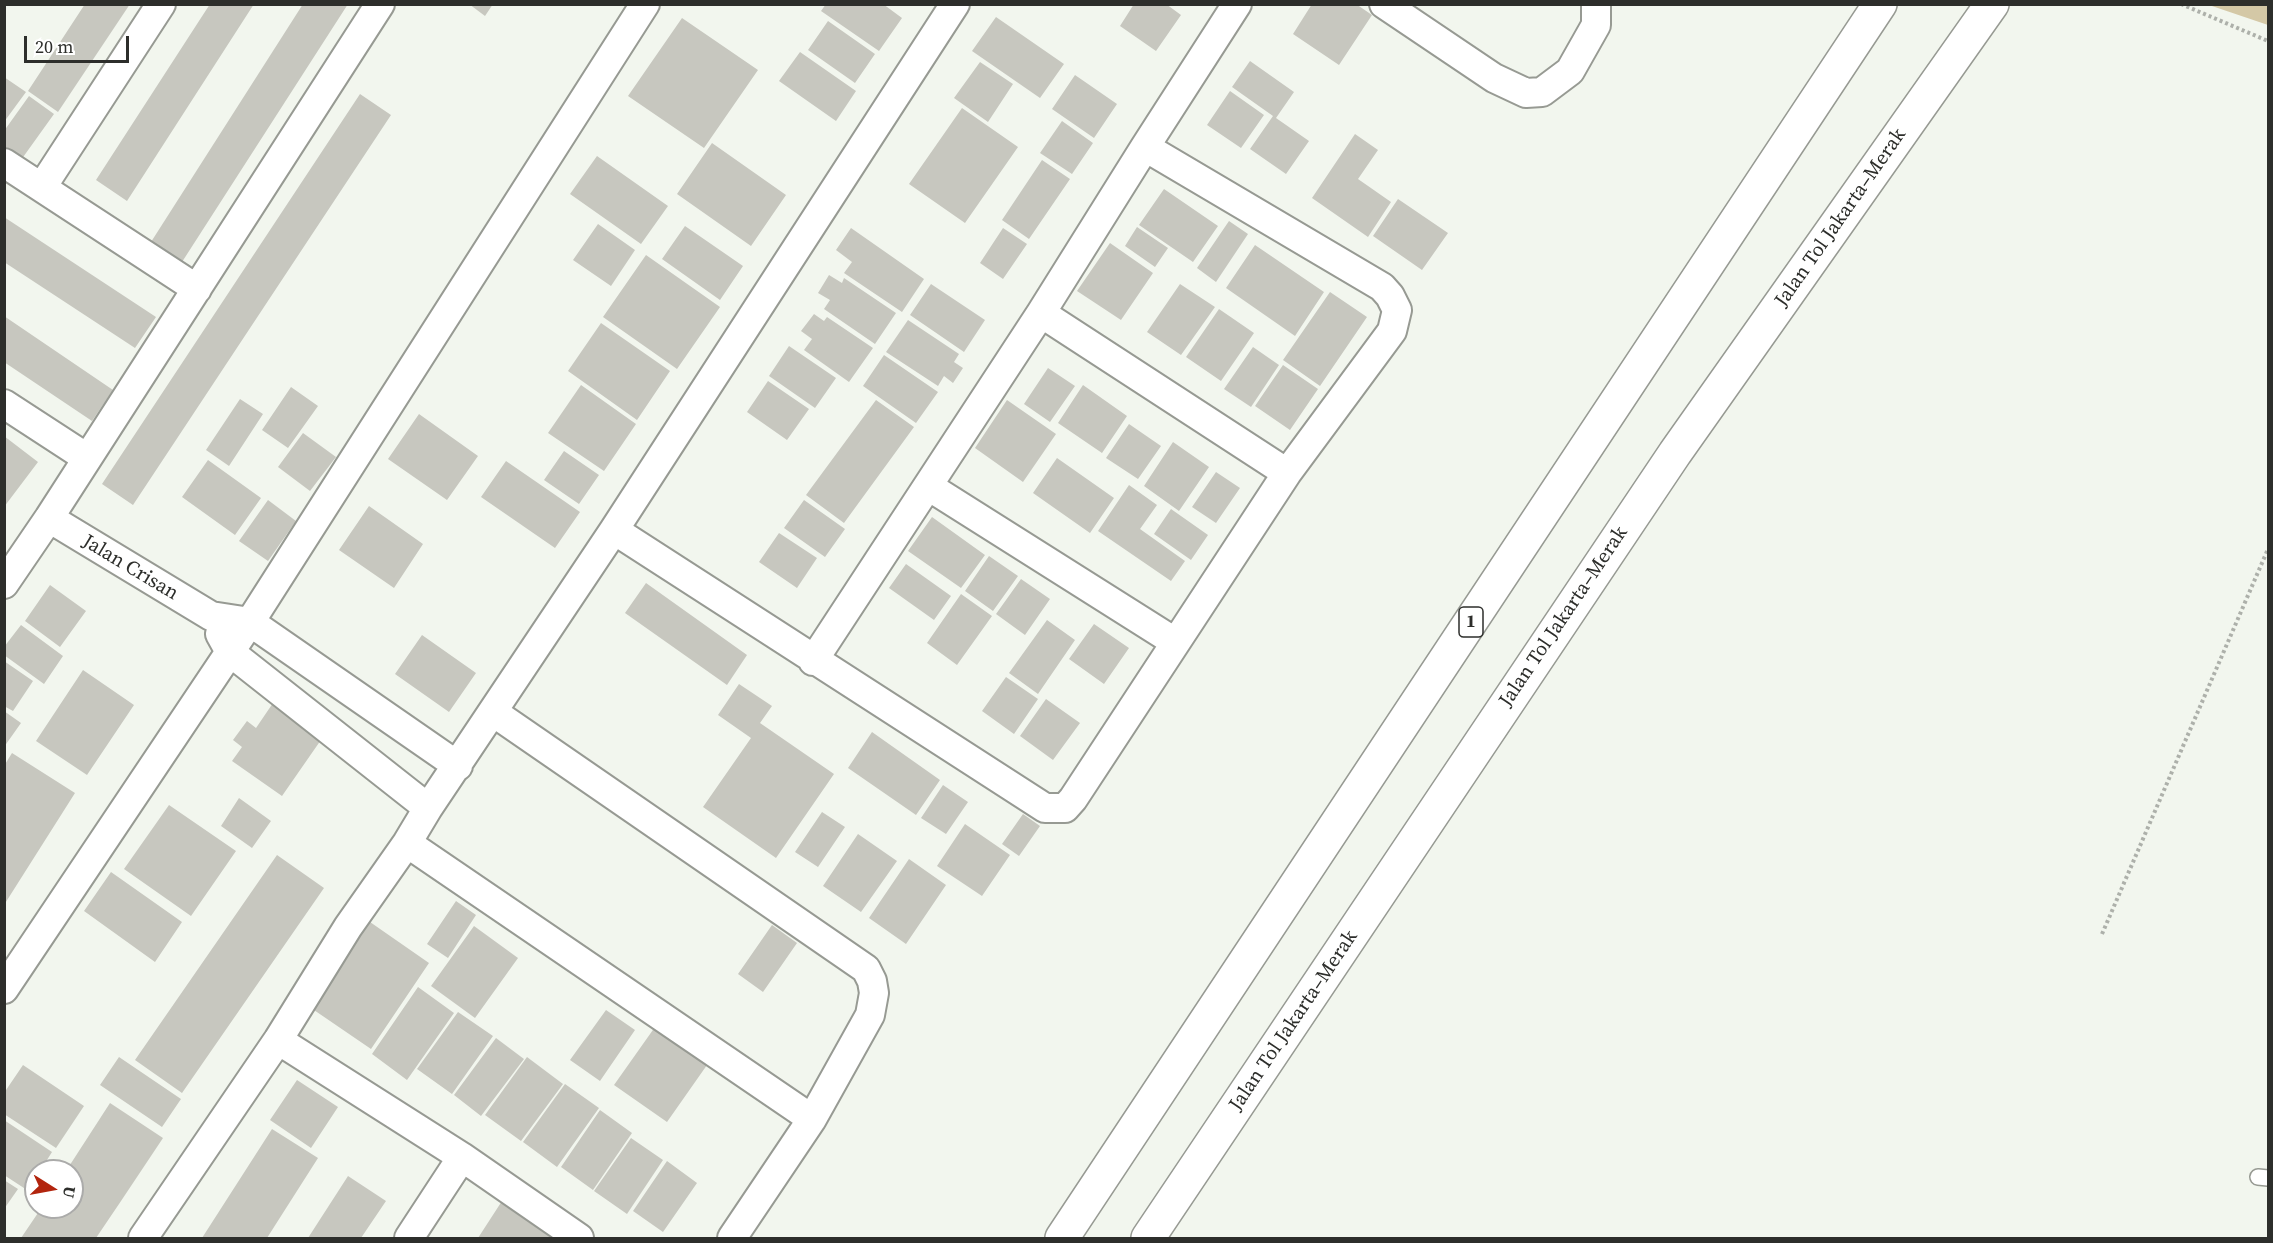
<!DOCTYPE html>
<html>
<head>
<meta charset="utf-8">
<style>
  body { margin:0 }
  #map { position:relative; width:2273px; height:1243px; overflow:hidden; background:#f2f6ee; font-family:"Source Serif 4",serif }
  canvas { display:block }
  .frame { position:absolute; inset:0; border:6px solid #2d2e2b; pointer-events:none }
  .north { position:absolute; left:24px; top:1159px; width:60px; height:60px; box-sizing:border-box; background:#fff; border:2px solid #ababaa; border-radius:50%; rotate:101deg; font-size:16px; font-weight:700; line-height:24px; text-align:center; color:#2d2e2b }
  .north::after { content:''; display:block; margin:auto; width:21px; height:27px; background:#b2250e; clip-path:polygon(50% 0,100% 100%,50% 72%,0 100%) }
  .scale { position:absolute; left:24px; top:36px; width:105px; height:27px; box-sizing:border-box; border:3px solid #2d2e2b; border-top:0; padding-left:8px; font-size:18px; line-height:21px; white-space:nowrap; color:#2d2e2b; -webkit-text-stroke:4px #fff; paint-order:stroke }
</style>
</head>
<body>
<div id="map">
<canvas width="2273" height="1243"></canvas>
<div class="frame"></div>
<div class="north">U</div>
<div class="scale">20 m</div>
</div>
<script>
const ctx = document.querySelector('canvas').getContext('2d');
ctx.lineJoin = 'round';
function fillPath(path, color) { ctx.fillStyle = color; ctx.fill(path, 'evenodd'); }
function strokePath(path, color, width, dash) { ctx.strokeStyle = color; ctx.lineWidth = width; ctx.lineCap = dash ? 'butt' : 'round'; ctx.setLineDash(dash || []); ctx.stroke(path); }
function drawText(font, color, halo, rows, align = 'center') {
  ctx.font = font + ' "Source Serif 4",serif'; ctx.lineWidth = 4.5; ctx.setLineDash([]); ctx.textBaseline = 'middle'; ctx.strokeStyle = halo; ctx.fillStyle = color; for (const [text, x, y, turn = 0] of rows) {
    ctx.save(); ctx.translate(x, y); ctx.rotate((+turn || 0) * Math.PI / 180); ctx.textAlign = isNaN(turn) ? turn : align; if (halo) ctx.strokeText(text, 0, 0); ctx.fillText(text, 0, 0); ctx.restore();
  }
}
const green = new Path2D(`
  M2209,5H2268V25Z`);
const building = new Path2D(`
  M85,4H130L58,112L28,91Z
  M210,4H254L127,201L96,180Z
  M303,4H348L182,262L151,242Z
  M469,4H493L485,16Z
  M826,4H883L902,18L879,51L821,11Z
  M1134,4H1166L1181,15L1156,51L1120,26Z
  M1312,4H1356L1372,15L1339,65L1293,34Z
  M996,17L1064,64L1040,98L972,51Z
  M682,18L758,70L704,148L628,96Z
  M828,21L875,54L855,83L808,50Z
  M800,52L856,91L836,121L779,81Z
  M1250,61L1294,92L1276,118L1309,141L1286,174L1250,149L1273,116L1232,87Z
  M980,62L1013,84L988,122L954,98Z
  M1075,75L1117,104L1094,138L1052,109Z
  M4,77L26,92L4,122Z
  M1230,91L1264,115L1241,148L1207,125Z
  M360,94L391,115L133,505L102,484Z
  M29,96L54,114L21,160L4,148V131Z
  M962,108L1018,147L965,223L909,184Z
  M1062,121L1093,143L1072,174L1040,153Z
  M1355,134L1378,150L1358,179L1391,202L1368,237L1312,198Z
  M712,143L786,195L751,246L677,194Z
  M597,156L668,206L641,244L570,194Z
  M1042,160L1070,179L1029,239L1002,220Z
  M1164,189L1218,226L1193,262L1139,225Z
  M1398,199L1448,233L1422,270L1373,236Z
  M4,217L156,317L135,348L4,262Z
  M1229,221L1248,234L1216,282L1197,268Z
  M598,224L635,250L611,286L573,260Z
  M685,226L743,266L720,300L662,259Z
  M1137,227L1168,248L1155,267L1125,246Z
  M851,228L924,279L902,312L844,273L852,262L836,250Z
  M1003,228L1027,244L1003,279L980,263Z
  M1110,243L1153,273L1121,320L1077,291Z
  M1255,245L1324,292L1295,336L1226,288Z
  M646,255L720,307L677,369L603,317Z
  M829,275L842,283L844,278L896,313L875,344L824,309L830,300L818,293Z
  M931,284L985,320L964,352L910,315Z
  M1180,284L1215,307L1181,355L1147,332Z
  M1330,292L1367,317L1320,386L1283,360Z
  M1219,309L1254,333L1221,381L1186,357Z
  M814,314L824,321L827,317L873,348L849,382L804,350L812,339L801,331Z
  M4,316L113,390L92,421L4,362Z
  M908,320L959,354L954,362L963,368L953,383L944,376L938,386L886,352Z
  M601,323L670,371L637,420L568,371Z
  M789,346L836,378L815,408L769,376Z
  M1253,347L1279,365L1251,407L1224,389Z
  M884,355L938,392L916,423L863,386Z
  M1283,365L1318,389L1290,430L1255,406Z
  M1048,368L1075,386L1050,422L1024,404Z
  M768,381L809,409L787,440L747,412Z
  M581,385L636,424L604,471L548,433Z
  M1083,385L1127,416L1102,453L1058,423Z
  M291,387L318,406L288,448L262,430Z
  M240,399L263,414L229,466L206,450Z
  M876,400L914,427L844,523L806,495Z
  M1007,400L1056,434L1023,482L975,448Z
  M419,414L478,456L447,500L388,459Z
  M1129,424L1161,446L1138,479L1106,458Z
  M303,433L336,457L310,491L278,467Z
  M4,436L38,462L4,507Z
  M1173,442L1209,467L1179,511L1144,486Z
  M564,451L599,475L579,504L544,480Z
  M1057,458L1114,498L1090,533L1033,493Z
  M208,460L261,498L235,535L182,497Z
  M506,461L580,512L555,548L481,497Z
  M1216,472L1240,488L1216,523L1192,507Z
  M1129,485L1157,505L1140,529L1185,561L1171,581L1098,531Z
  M268,500L296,521L268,561L239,541Z
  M804,500L845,529L825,557L784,528Z
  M369,506L423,544L394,588L339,550Z
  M1171,509L1208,535L1191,560L1154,534Z
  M932,517L985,555L961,588L908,551Z
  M779,533L817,558L797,588L759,562Z
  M989,556L1018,576L993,611L965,591Z
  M906,564L951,596L934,620L889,588Z
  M1021,579L1050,599L1025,635L996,614Z
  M646,583L747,655L727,685L625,613Z
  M50,585L86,611L60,647L25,621Z
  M961,594L992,616L957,665L927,643Z
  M1047,620L1075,640L1038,694L1009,673Z
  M1094,624L1129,648L1104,684L1069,659Z
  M21,625L63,656L44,684L4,655V647Z
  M422,635L476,673L449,712L395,674Z
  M4,661L33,681L13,711L4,706Z
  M83,670L134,705L87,775L36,741Z
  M1006,677L1038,699L1014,734L982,711Z
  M739,684L772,706L760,723L834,774L776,858L703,807L751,738L718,715Z
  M1046,699L1080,723L1053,760L1020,736Z
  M273,703L323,737L282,796L232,761L242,747L233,740L247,721L256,728Z
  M4,711L21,723L4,747Z
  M872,732L940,780L916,815L848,768Z
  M12,753L75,793L4,905V766Z
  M943,785L968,802L946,834L921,818Z
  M239,798L271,821L252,848L221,826Z
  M169,805L236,851L191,916L124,869Z
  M822,812L845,827L818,867L795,852Z
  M1023,814L1040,826L1019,856L1002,844Z
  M965,824L1010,855L982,896L937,866Z
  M858,834L897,861L861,912L823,886Z
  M277,855L324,888L182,1093L135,1060Z
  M909,859L946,885L906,944L869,918Z
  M111,872L182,922L155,962L84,911Z
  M456,901L476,915L448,958L427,944Z
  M370,922L429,963L371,1049L311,1008Z
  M772,925L797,943L763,992L738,974Z
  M474,926L518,958L475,1018L431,986Z
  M418,987L454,1013L407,1080L372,1054Z
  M606,1010L635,1030L600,1081L570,1060Z
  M458,1012L493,1036L452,1094L417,1069Z
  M655,1027L707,1065L667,1122L614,1085Z
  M496,1038L524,1059L481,1116L454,1095Z
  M119,1057L181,1099L162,1127L100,1085Z
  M527,1057L563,1084L521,1141L485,1115Z
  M23,1065L84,1106L56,1148L4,1114V1093Z
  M297,1080L338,1107L311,1148L270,1120Z
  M565,1084L599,1108L557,1167L523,1142Z
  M110,1103L163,1138L119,1204L96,1238H21L42,1207H72V1171H66Z
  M600,1110L632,1133L593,1190L561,1167Z
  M4,1120L52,1152L40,1171H36V1176L27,1190L4,1175Z
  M272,1129L318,1158L267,1238H202Z
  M631,1138L663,1160L627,1214L594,1191Z
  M667,1161L697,1183L663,1232L633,1211Z
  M348,1176L386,1201L361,1238H308Z
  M4,1180L18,1189L4,1209Z
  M502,1201L559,1238H478Z`);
const path = new Path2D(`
  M2181,4L2268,41
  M2102,934L2268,549`);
const service = new Path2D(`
  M2258,1177L2268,1178`);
const minor = new Path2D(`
  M1384,4L1494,78L1526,93L1542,92L1570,71L1596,25V4
  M4,163L197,289
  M42,187L161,4
  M1041,313L1287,473L1392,331L1397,310L1390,296L1382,287L1145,147
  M4,404L87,458
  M928,486L1175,642
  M49,518L211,616L250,622L458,766
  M614,530L1045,808H1065L1073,799L1287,473
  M4,584L49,518L380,4
  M220,634L230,652L428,808
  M813,661L1041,313L1145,147L1237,4
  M493,712L866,969L872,981L874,993L870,1015L812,1119L732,1238
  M407,843L812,1119
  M4,989L250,622L645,4
  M278,1040L462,1157L579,1238
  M143,1238L278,1040L348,927L407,843L428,808L614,530L955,4
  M409,1238L462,1157`);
const motorway = new Path2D(`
  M1062,1238L1880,4
  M1148,1238L1675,453L1992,4`);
const shields = [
  [1471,622,24]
];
const shieldNames = [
  ["1",1471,622]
];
const streetNames = [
  ["Jalan Tol Jakarta–Merak",1841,218,-55],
  ["Jalan Crisan",130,568,31],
  ["Jalan Tol Jakarta–Merak",1564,617,-56],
  ["Jalan Tol Jakarta–Merak",1294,1021,-56]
];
fillPath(green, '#d4c8a6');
fillPath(building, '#c7c7bf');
strokePath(service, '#979a93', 18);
strokePath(minor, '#979a93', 32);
strokePath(motorway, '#979a93', 36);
strokePath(path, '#adb0aa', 4, [3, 3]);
strokePath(service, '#fff', 15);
strokePath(minor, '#fff', 28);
strokePath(motorway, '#fff', 33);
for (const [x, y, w] of shields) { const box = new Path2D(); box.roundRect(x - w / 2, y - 15, w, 30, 4.5); ctx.fillStyle = '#fff'; ctx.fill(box); strokePath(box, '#2d2e2b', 1.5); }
drawText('bold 18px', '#2d2e2b', null, shieldNames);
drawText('20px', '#2d2e2b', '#fff', streetNames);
</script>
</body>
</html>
